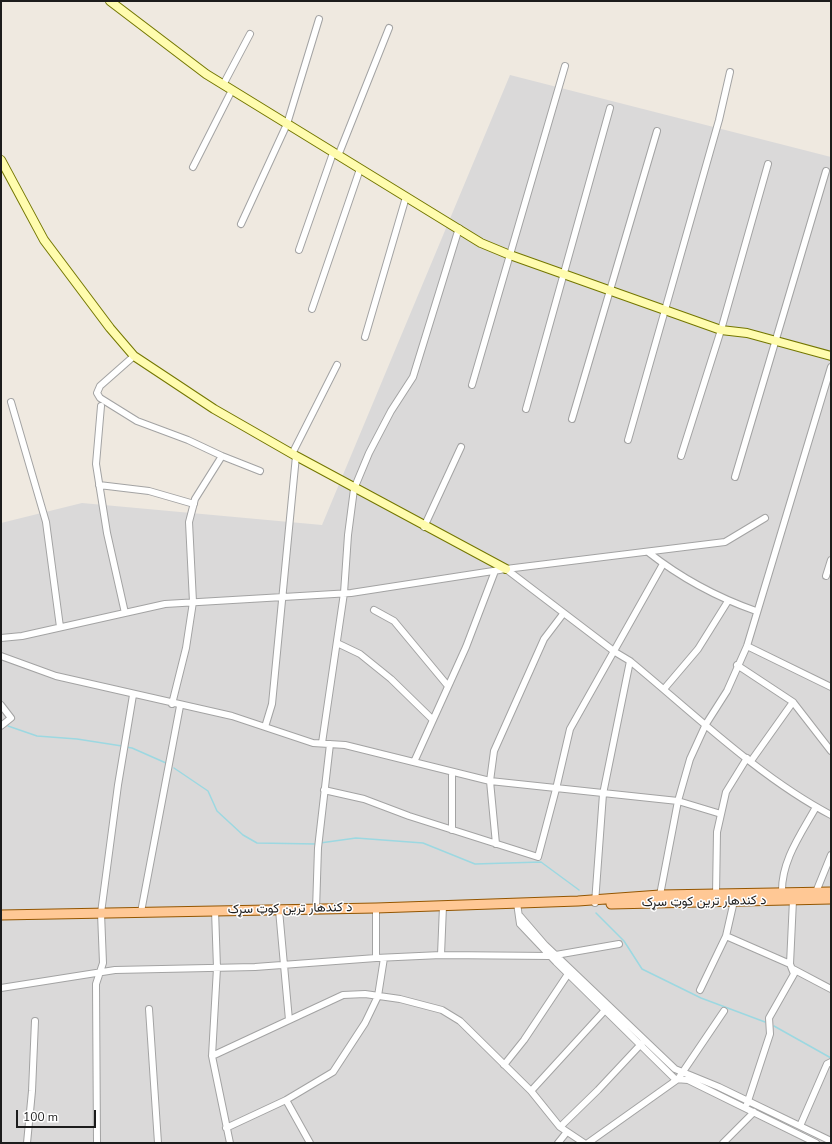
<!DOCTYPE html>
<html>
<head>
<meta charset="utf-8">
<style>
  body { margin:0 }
  #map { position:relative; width:832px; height:1144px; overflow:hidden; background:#efe9e0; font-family:"Nunito Sans",sans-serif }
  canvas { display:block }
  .frame { position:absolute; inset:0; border:2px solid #1c1c1c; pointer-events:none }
  .scale { position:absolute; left:16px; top:1110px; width:80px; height:18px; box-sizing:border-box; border:2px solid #1c1c1c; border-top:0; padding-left:5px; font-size:12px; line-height:14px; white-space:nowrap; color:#1c1c1c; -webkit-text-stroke:3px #fff; paint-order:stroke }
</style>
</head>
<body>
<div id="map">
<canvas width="832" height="1144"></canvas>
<div class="frame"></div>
<div class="scale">100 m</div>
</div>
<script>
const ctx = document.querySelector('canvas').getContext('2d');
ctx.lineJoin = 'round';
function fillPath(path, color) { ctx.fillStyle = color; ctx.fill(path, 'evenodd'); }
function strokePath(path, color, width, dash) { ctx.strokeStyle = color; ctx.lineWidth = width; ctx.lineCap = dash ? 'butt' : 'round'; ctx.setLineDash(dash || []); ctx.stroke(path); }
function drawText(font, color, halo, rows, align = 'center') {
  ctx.font = font + ' "Nunito Sans",Vazirmatn,sans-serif'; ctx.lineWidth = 3; ctx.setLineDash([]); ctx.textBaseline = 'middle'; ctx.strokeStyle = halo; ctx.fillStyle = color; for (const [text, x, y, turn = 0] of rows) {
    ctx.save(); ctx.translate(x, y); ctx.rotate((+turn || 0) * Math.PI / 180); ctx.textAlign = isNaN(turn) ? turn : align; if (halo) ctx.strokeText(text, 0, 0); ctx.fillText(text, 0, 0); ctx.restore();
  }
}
const residential = new Path2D(`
  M510,75L831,157V1143H1V523L82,503L322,525Z`);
const stream = new Path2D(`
  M1,719V720
  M8,726L37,736L77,739L122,746
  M126,747L132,748L166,763
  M174,768L208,791L217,811L243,835L257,843L317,844
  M320,843L356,838L423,843L475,864L541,862L579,890
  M596,913L624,941L642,969L701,998L765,1022
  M774,1026L831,1058`);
const street = new Path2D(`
  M223,85L250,34
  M338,156L389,28
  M193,167L232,90
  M241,224L287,124L319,19
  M299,250L333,153
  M312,309L360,169
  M365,337L406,197
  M134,356L100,386L97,393L100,398L137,421L188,440L222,456L260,471
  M472,385L565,66
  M11,402L46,522L60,627
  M101,406L96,464L107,533L125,613
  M526,409L610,108
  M572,419L657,131
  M628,440L719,120L730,72
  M292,454L337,365
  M681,456L721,330L768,164
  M735,477L826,171
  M99,485L149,491L194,504
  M424,527L461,447
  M648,552C681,578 716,597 756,611
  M506,569L615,652L630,661C692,712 760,778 831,815
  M826,576L831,560
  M374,610L394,621L448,686
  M1,638L22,636L165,604L351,593L506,569L725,542L765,518
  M337,643L360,654L391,679L432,719
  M747,646L831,687
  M1,656L56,676L232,716L313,743L345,745L490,781L678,801L721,814
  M737,665L793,702L831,751
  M664,689L698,649L728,601
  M172,704L186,648L193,602L189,522L195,499L222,456
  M1,705L11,718L1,726
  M265,727L272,704L296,456
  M322,743L344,593L348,535L354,489L369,453L391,411L413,377L459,228
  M751,761L793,702
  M414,762L466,647L495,571
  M324,790L364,799L409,816L538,857L556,789L570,729L663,564
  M452,830V772
  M496,844L490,781L494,751L544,639L563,614
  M816,892L831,855
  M782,893C781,861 801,834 816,807
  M660,895L678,801L690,759L706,724L727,691L747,646L831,367
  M716,895L717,832L726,792L747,758
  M517,903L520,924L556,962L675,1079L688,1080L816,1143
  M595,903L603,794L630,661
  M376,908V958
  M215,910L217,968L212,1056L230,1143
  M279,910L289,1020
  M316,910L318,848L330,744
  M141,912L180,706
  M520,916L545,945L675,1069L719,1087L831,1141
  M726,936L790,964
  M441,955L443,906
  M793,969L831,989
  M1,988L115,970L255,967L376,958L441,955L550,956L619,944
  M700,990L726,936L734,901
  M149,1009L158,1143
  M212,1056L343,995L365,994L400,999L442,1010L460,1021L531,1091L560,1127L584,1143
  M504,1065L524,1040L568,974
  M531,1091L607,1008
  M286,1100L310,1143
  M747,1104L770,1034L769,1018L794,974L790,964L793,900
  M800,1126L827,1064L831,1062
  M560,1127L598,1090L643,1042
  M226,1128L286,1100L333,1072L365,1023L378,996L384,958
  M27,1143L32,1091L35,1021
  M97,1143L96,984L103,963L101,913L118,785L133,695
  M558,1143L566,1133
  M588,1143L678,1079L724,1011
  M723,1143L754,1112`);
const secondary = new Path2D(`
  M110,1L206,74L481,243L510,255L721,330L747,333L831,356
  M1,160L44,240L110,328L134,356L214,409L296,456L506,569`);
const primary = new Path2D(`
  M611,904L831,899
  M1,915L376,908L578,901L660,895L831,892`);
const streetNames = [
  ["د کندهار ترين کوټ سړک",704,902,-1],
  ["د کندهار ترين کوټ سړک",290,909,-1]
];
fillPath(residential, '#dad9d9');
strokePath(stream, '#9cd8e1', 1.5);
strokePath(street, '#a3a3a3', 8);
strokePath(secondary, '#737600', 10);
strokePath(primary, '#945600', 11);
strokePath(street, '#fff', 6);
strokePath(secondary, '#fffcae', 8);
strokePath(primary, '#ffc895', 9);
drawText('13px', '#1c1c1c', '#fff', streetNames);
</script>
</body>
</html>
